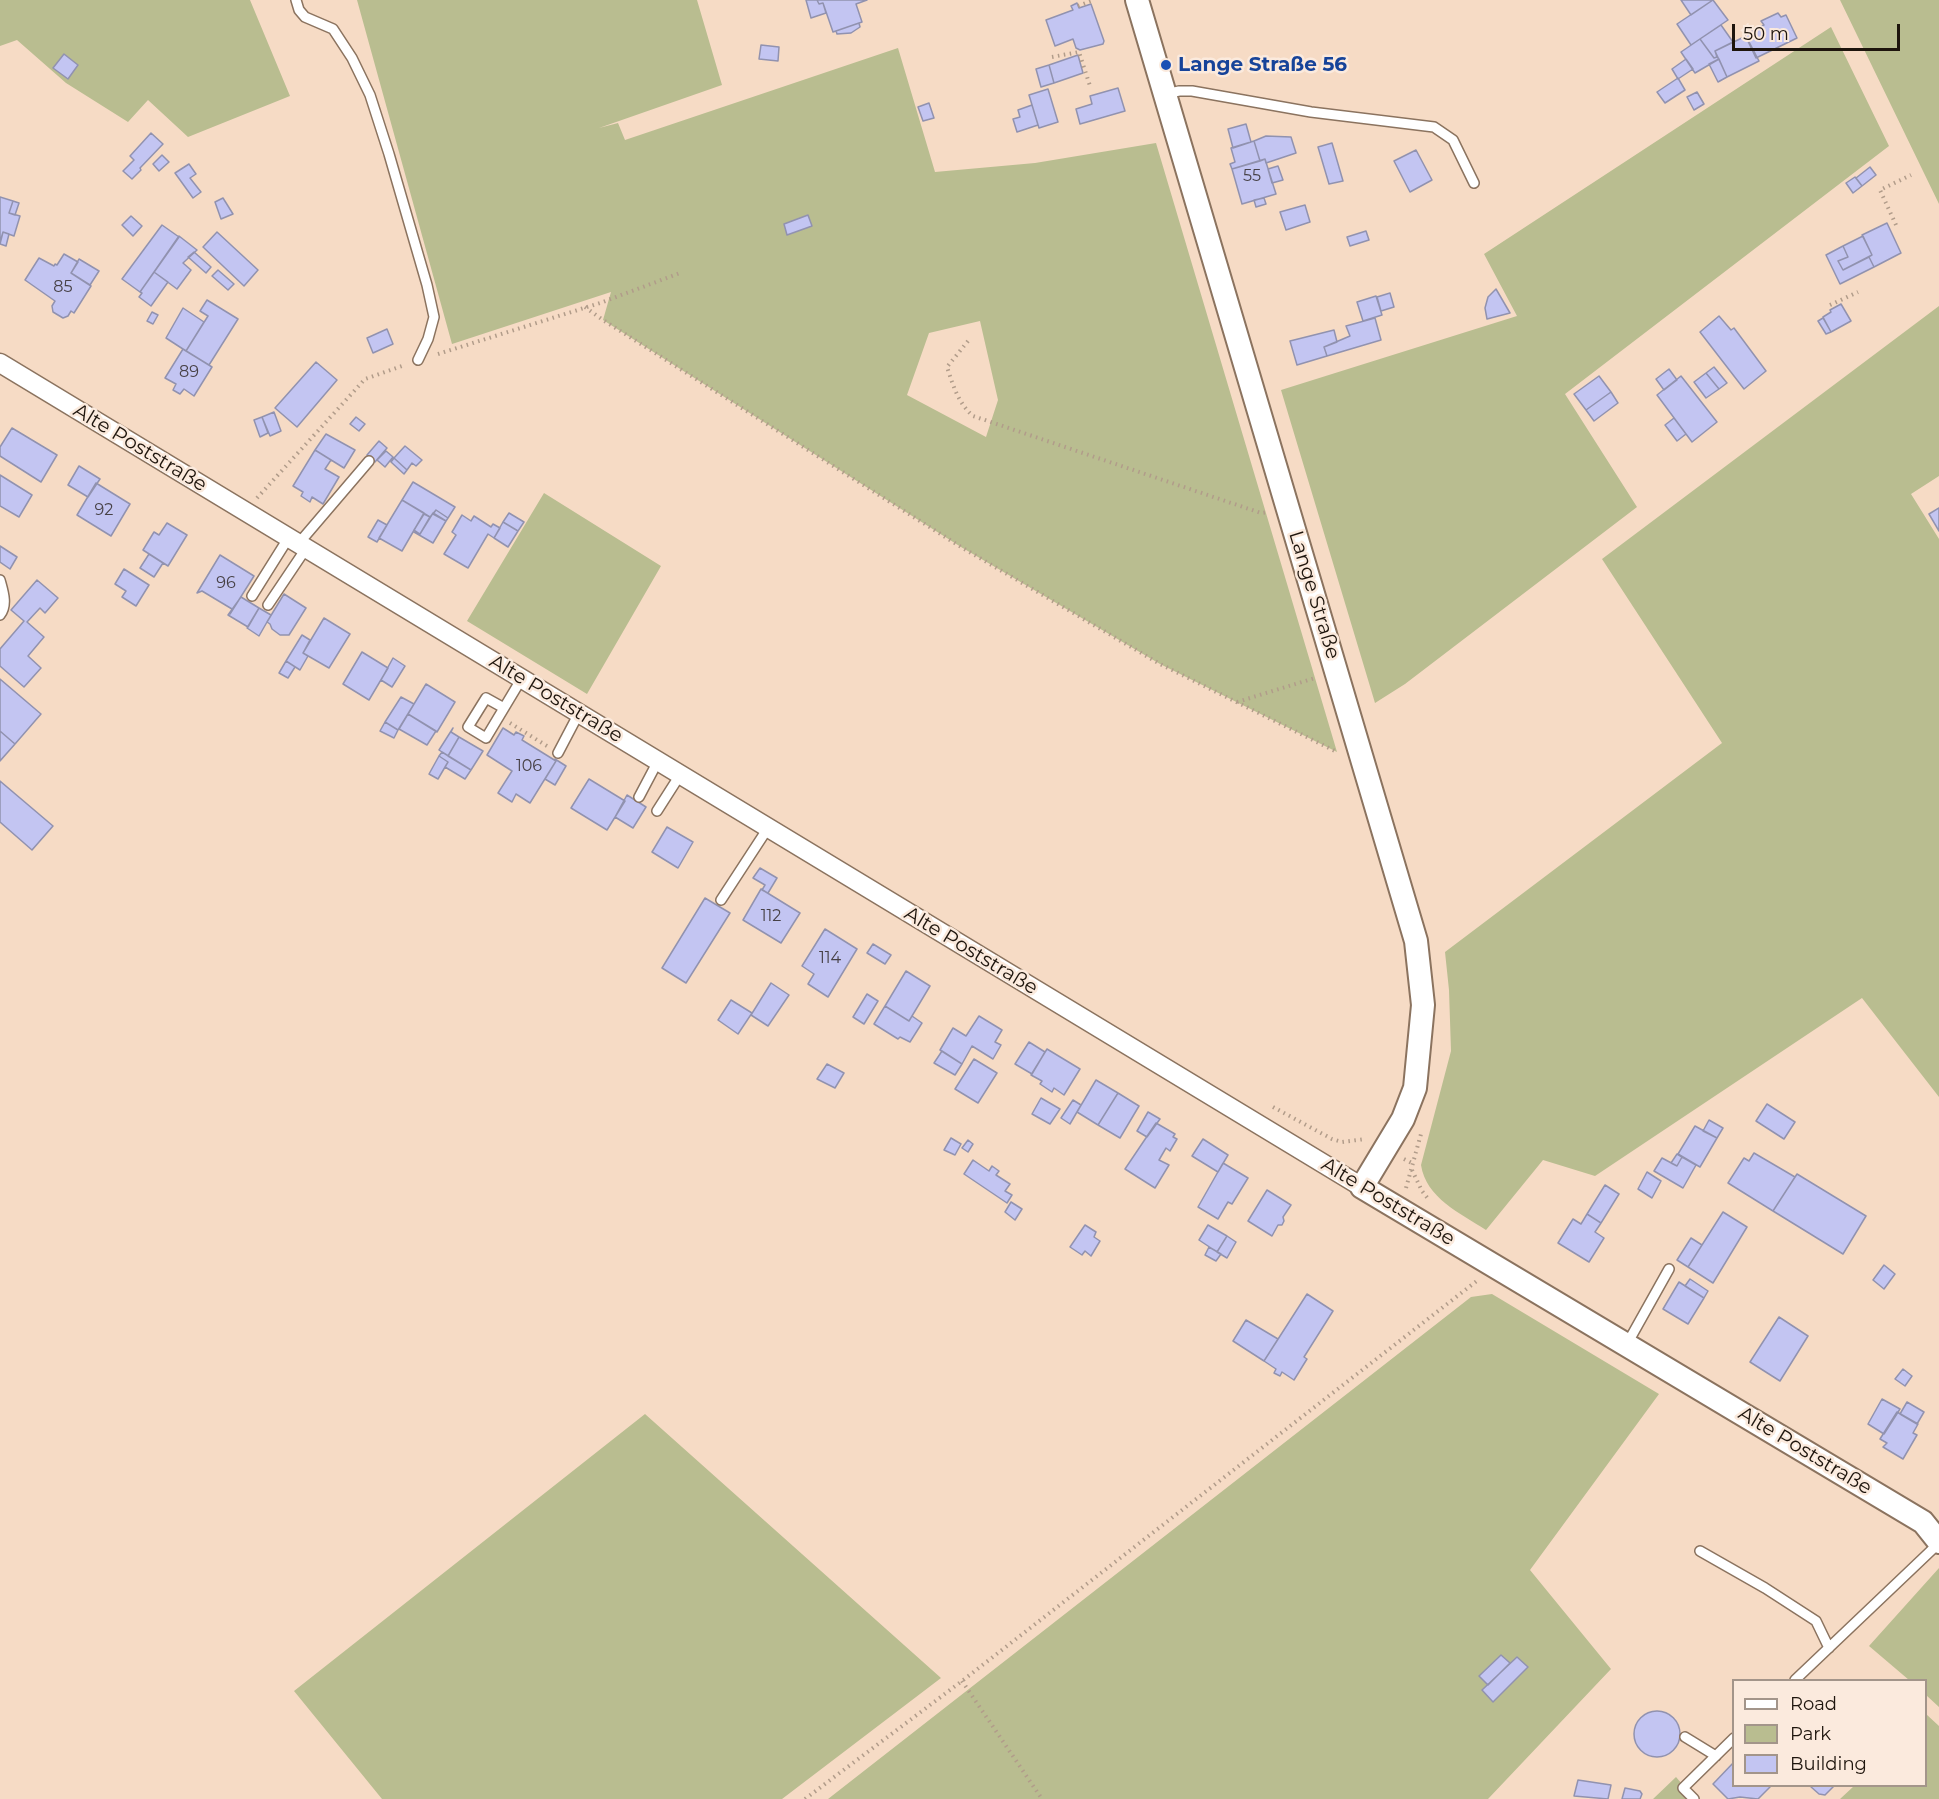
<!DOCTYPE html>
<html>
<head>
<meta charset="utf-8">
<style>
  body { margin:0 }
  #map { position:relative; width:1939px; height:1799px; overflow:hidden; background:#f6dbc5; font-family:Montserrat,sans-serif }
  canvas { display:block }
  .legend { position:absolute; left:1732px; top:1679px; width:195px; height:108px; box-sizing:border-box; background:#fbeadd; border:2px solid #a3958a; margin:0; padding:8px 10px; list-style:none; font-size:18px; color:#1e150d }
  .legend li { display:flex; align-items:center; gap:12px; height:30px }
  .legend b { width:30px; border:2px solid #a3958a }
  .scale { position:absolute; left:1732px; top:24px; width:168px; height:27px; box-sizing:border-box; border:3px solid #1e150d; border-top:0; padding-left:8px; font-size:18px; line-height:21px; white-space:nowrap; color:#1e150d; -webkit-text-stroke:4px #fbeadd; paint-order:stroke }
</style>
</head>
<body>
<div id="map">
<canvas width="1939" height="1799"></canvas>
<ul class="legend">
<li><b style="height:8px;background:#fff"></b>Road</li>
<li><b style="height:16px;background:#b9bd90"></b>Park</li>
<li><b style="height:16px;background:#c3c5f2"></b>Building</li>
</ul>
<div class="scale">50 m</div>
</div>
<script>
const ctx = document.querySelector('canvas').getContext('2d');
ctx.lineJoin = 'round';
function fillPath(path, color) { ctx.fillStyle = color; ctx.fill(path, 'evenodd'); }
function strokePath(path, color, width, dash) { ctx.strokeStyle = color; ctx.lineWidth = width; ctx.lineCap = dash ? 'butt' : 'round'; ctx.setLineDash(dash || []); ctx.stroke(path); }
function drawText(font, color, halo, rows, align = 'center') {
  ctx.font = font + ' Montserrat,sans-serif'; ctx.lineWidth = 5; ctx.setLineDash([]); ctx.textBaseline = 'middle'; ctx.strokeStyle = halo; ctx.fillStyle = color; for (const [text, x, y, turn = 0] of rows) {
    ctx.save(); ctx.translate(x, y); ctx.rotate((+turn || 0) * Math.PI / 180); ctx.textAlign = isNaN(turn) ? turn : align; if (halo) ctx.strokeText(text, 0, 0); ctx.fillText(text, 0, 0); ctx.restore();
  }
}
const green = new Path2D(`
  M0,0H250L290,96L188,137L148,100L128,122L66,83L17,40L0,46Z
  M357,0H697L722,85L599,128L618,123L625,140L898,48L935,172L1035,163L1156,143L1337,752L1160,664L961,547L603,320L611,292L452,344ZM980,321L998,400L986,437L907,395L929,333Z
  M1840,0H1939V204Z
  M1831,27L1889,146L1565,394L1637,507L1405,684L1375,703L1281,390L1517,316L1484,254Z
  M1939,306V476L1911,494L1939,539V1097L1862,998L1595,1176L1543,1160L1486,1230C1460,1213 1426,1198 1421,1165L1451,1051L1449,990L1445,952L1722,743L1602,559Z
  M544,493L661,566L587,694L467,621Z
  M1492,1294L1659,1394L1530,1570L1611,1669L1488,1799H828L1471,1297Z
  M645,1414L941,1678L782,1799H382L294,1691Z
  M1939,1568V1707L1926,1695V1680H1909L1869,1646Z
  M1926,1714L1939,1726V1799H1840L1854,1786H1926Z
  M1676,1777L1695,1799H1653Z`);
const building = new Path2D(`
  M806,0H817L819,4L823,3L826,13L811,18Z
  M817,0H867L856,4L862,22L833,32L823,3L819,4Z
  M1681,0H1713L1691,15Z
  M1713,0L1728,20L1691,45L1677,24Z
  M1077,3L1079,8L1091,4L1104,41L1103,44L1080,50L1076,48L1073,39L1055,46L1046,20L1073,10L1071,6Z
  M1778,13L1781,17L1786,15L1797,38L1756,58L1745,35L1764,25L1761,21Z
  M859,23L860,27L851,33L837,34L836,31Z
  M1721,25L1733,42L1715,51L1717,57L1714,58L1700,39Z
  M1746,36L1759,61L1727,77L1715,51Z
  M1700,39L1714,58L1717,57L1719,59L1695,73L1681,52Z
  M761,45L779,47L778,61L759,59Z
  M64,54L78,65L68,79L53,68Z
  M1078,55L1083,73L1054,83L1049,65Z
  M1686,59L1693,69L1678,79L1672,69Z
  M1719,59L1727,77L1718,82L1709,64Z
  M1049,65L1054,83L1041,87L1036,69Z
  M1678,78L1685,90L1665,103L1657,92Z
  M1118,88L1125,111L1080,124L1076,109L1092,104L1090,96Z
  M1048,89L1058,122L1039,128L1029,95Z
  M1697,92L1704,104L1694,110L1687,97Z
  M929,103L934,118L923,121L918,107Z
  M1032,105L1038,125L1017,132L1013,119L1020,117L1018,110Z
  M1246,124L1251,142L1233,148L1228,129Z
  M151,133L163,144L140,168L141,170L132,179L123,171L134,160L130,156Z
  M1266,136L1291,137L1296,153L1266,163L1265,159L1260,161L1254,141Z
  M1254,141L1260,161L1232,169L1230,164L1235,162L1231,148Z
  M1332,143L1343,181L1329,184L1318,147Z
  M1416,150L1432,180L1410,192L1394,161Z
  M162,155L169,162L159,171L153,164Z
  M1265,159L1276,194L1242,204L1232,169Z
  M189,164L196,174L190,178L201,192L193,198L175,173Z
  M1278,166L1283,180L1272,183L1268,169Z
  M1870,167L1876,175L1862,186L1856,178Z
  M1855,177L1862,186L1853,193L1846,183Z
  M0,197L13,201L9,213L20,216L14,236L3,232L0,242Z
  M223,198L233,214L221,219L215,202Z
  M1264,198L1266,204L1256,207L1254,200Z
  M13,201L19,203L15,215L9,213Z
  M1305,205L1310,222L1286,230L1280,212Z
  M808,215L812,226L787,235L784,224Z
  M131,216L142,226L133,236L122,225Z
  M1887,223L1901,253L1874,267L1869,257L1872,255L1862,235Z
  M162,225L179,237L140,292L122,279Z
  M1366,231L1369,240L1350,246L1347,237Z
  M3,232L9,234L6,246L0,244Z
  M217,232L258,270L244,286L203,247Z
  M179,236L197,250L183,263L191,270L177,289L154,272Z
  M1863,236L1872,255L1843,270L1838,261L1848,257L1843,246Z
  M1843,246L1848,257L1838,261L1843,270L1869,257L1874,267L1840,284L1826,255Z
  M194,252L211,267L206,273L188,257Z
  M64,254L78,262L71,273L91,286L74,313L71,311L68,316L63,318L53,312L52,306L55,301L25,280L39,258L54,266L55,264L57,265Z
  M79,259L99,271L90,285L71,273Z
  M218,270L234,284L228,290L212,276Z
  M154,272L168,282L151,306L139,297L142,293L140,292Z
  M1496,289L1510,313L1487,319L1485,308L1488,297Z
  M1390,293L1394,307L1381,311L1377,297Z
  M1376,296L1382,315L1363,321L1357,302Z
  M207,300L238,319L209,365L186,351L208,316L200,311Z
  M1841,304L1851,321L1831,332L1823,317L1831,312L1830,310Z
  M183,308L204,322L186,351L166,338Z
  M152,312L158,315L153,324L147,321Z
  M1719,316L1731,330L1734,328L1766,371L1744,389L1700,332Z
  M1375,318L1381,340L1327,356L1324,347L1350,336L1346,326Z
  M1823,318L1831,332L1826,334L1818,321Z
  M387,329L393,344L373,353L367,338Z
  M1334,330L1337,342L1324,347L1327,356L1297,365L1290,341Z
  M183,349L212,367L194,396L184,389L180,394L173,390L176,384L165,378Z
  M316,362L337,380L297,427L275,408Z
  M1714,367L1727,383L1719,389L1706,373Z
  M1669,369L1677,380L1664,390L1656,379Z
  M1706,373L1719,389L1706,398L1694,382Z
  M1599,376L1611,392L1586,410L1574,394Z
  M1681,376L1717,422L1692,442L1657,395Z
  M1611,392L1618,403L1594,421L1586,410Z
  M274,412L281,431L270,436L262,417Z
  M262,417L268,433L260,437L254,420Z
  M356,417L365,424L359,431L350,424Z
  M1674,418L1686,434L1677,441L1665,425Z
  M12,428L57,455L41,482L0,456V447Z
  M326,434L355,450L344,468L315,450Z
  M379,441L387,448L375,462L367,455Z
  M405,446L422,460L416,466L412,463L407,470L394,458Z
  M315,450L331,460L325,469L339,477L323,504L312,497L310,502L301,496L303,492L293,486Z
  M386,451L393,457L385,467L377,460Z
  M394,458L407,470L404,474L391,462Z
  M79,466L100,479L88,497L68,485Z
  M0,475L32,495L19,517L0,506Z
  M413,482L455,507L448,518L436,510L430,517L402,500Z
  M96,483L130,504L111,536L77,515Z
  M402,500L424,513L402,551L379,538Z
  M1939,508V531L1929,514Z
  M436,510L448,518L446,521L433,514Z
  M433,513L446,521L433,543L414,532L420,534Z
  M509,513L524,522L518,531L503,522Z
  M424,514L430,517L420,534L414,530Z
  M462,515L471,521L474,516L491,527L493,524L500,528L494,538L488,534L468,568L444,554L456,535L452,532Z
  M378,520L387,525L377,542L368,537Z
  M503,522L518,531L508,547L494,538Z
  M167,523L187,535L168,566L143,550L154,532L159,535Z
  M0,546L17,557L10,569L0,562Z
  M149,554L163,563L154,577L140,568Z
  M220,555L254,576L230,614L232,609L202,591L197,593Z
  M124,569L149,585L136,606L122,597L126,591L115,584Z
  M37,580L58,598L45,613L40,608L27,622L44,637L28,656L41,668L24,687L0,666V649L24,621L11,610Z
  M284,594L306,608L289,635H280L272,629L270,624L267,622Z
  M241,597L259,608L248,627L228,615Z
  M259,608L271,615L259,636L247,628Z
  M324,618L350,634L329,668L303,653Z
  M302,635L310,640L303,653L308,656L300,670L286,661Z
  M362,652L388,668L369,700L343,684Z
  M393,658L405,666L392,687L381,680Z
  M286,661L295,667L288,678L279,673Z
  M0,679L41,714L15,744L0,731Z
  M426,684L455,702L437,732L408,714Z
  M401,697L414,704L398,730L385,722Z
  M408,714L436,731L427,745L399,729Z
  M385,722L398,730L394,738L380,731Z
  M453,728L451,732L459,737L448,756L439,750Z
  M503,728L514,735L516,732L524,736L522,740L556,761L530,803L516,794L512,802L498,793L512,771L487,755Z
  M0,731L15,744L0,761Z
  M459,737L483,751L471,770L448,756Z
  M442,752L471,770L465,779L445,767L448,762L439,756Z
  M439,756L448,762L438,779L429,774Z
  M555,759L566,766L555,785L545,779L556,761Z
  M589,779L625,801L607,830L571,808Z
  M0,781L53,826L32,850L0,822Z
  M627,795L646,807L633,828L615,817Z
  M667,827L693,842L678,868L652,852Z
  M760,868L777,878L768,893L762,890L765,885L753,878Z
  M761,889L800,913L781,943L743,920Z
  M705,898L730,913L686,983L662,968Z
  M825,929L857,949L828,997L808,984L814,974L802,966Z
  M873,944L891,955L885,964L867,953Z
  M906,971L930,986L909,1021L885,1006Z
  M771,983L789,995L768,1026L751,1015Z
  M867,994L878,1001L864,1024L853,1017Z
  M731,1000L752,1013L738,1034L718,1020Z
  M885,1006L909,1021L912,1016L922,1023L910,1042L900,1037L898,1039L874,1024Z
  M979,1016L1002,1030L995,1042L1001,1045L993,1059L972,1046L962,1064L940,1050L953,1028L966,1036Z
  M1029,1042L1045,1052L1032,1074L1015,1064Z
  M1047,1049L1080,1069L1064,1095L1054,1088L1052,1092L1040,1084L1042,1081L1031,1075Z
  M942,1051L962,1064L955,1075L934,1063Z
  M974,1059L997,1073L978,1103L955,1089Z
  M827,1064L844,1073L835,1088L817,1079Z
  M1096,1080L1118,1093L1098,1125L1077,1112Z
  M1118,1093L1139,1106L1120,1138L1098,1125Z
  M1041,1098L1060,1109L1050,1124L1032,1114Z
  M1073,1100L1081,1105L1070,1124L1061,1118Z
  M1767,1104L1795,1122L1784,1139L1756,1121Z
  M1148,1112L1160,1119L1147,1137L1137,1131Z
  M1709,1120L1723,1128L1717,1138L1703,1131Z
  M1156,1123L1175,1134L1173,1137L1177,1139L1170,1151L1166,1148L1159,1160L1169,1165L1155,1188L1125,1169Z
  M1695,1126L1717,1138L1700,1167L1678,1154Z
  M951,1138L961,1144L955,1155L944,1150Z
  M1203,1139L1228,1155L1218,1172L1192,1156Z
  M968,1140L973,1144L968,1152L962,1148Z
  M1754,1153L1795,1177L1773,1211L1728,1183L1744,1158L1749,1161Z
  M1677,1154L1682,1157L1677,1166L1671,1163Z
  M1682,1157L1696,1165L1683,1188L1654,1171L1662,1158L1677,1166Z
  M973,1160L989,1171L992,1166L999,1171L996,1175L1010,1184L1005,1191L1012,1195L1007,1203L964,1174Z
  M1223,1163L1248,1178L1232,1204L1228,1202L1218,1219L1198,1207Z
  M1647,1172L1661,1181L1652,1198L1638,1189Z
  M1797,1174L1866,1216L1843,1254L1773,1211Z
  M1605,1185L1619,1194L1601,1223L1587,1214Z
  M1267,1190L1291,1205L1283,1217L1284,1221L1282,1225H1278L1272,1236L1248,1221Z
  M1011,1202L1022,1209L1015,1220L1005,1212Z
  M1723,1212L1747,1227L1713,1283L1688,1267Z
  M1587,1214L1601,1223L1595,1232L1604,1238L1589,1262L1558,1243L1573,1219L1581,1224Z
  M1085,1225L1096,1232L1094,1237L1100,1241L1091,1256L1085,1251L1082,1255L1070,1247Z
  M1208,1225L1227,1236L1217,1252L1199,1240Z
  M1227,1236L1236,1242L1227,1258L1217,1252Z
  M1691,1238L1702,1245L1688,1267L1677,1260Z
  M1209,1247L1221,1254L1216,1261L1205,1255Z
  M1884,1265L1895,1274L1884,1289L1873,1280Z
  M1690,1279L1708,1291L1704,1298L1685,1286Z
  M1679,1282L1704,1298L1688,1324L1663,1309Z
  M1307,1294L1333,1311L1304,1357L1307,1359L1294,1380L1282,1372L1280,1376L1274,1373L1276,1369L1264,1361Z
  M1779,1317L1808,1336L1780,1381L1750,1362Z
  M1246,1320L1278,1339L1264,1361L1233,1341Z
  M1903,1369L1912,1376L1905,1386L1895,1379Z
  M1882,1399L1900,1409L1884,1434L1868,1424Z
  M1907,1402L1924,1412L1917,1424L1900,1414Z
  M1897,1412L1918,1424L1913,1433L1917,1435L1903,1459L1883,1447L1887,1443L1880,1439Z
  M1501,1655L1510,1663L1488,1685L1479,1676Z
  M1517,1657L1528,1667L1493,1702L1482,1690Z
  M1634 1734a23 23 0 1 1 46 0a23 23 0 1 1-46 0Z
  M1734,1762V1786H1771L1758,1799L1740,1797L1728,1799L1713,1784Z
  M1578,1780L1611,1785L1608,1799L1574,1796Z
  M1810,1786H1834L1825,1795L1819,1794Z
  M1625,1788L1640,1791L1642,1794L1640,1799H1622Z`);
const path = new Path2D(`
  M1078,6L1094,0
  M1052,57L1079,52L1090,86
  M1896,225L1880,190L1911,175
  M1830,305L1858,292
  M585,307L603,320L961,547L1160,664L1337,752
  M968,341L947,367C953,385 958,403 973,416L1261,513L1268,512
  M438,354L600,303L680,273
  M257,498L365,379L405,365
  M1237,702L1315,678
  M510,723L547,746
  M1273,1107L1332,1139L1342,1142L1365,1139
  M1404,1159L1414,1164
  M1412,1170L1422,1191L1429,1200
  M1406,1188L1421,1134
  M962,1681L1042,1799
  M805,1799L962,1681L1478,1280`);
const service = new Path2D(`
  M296,0L299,10L305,17L333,29L352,58L370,95L389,154L427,285L434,317L428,339L418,360
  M1166,94L1179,91H1192L1311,112L1434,127L1453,140L1474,183
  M299,543L369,461
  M0,580C3,591 8,605 0,615
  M252,596L289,537
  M268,605L307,547
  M504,708L486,698L468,727L486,738L522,678
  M558,753L579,713
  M639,797L658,761
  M657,811L680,775
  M721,900L768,828
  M1627,1344L1669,1269
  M1700,1551L1765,1588L1816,1621L1829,1648
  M1795,1680L1939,1543
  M1685,1737L1716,1756
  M1694,1799L1683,1788L1734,1738`);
const minor = new Path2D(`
  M0,363L1362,1187`);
const tertiary = new Path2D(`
  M1137,0L1416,941L1423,1005L1415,1088L1403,1119L1362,1187L1923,1522L1939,1542`);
const markers = [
  [1166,65,6,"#1a4fb4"]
];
const numberNames = [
  ["55",1252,176],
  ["85",63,287],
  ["89",189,372],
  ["92",104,510],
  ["96",226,583],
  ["106",529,766],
  ["112",771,916],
  ["114",830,958]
];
const transitNames = [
  ["Lange Straße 56",1178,65]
];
const streetNames = [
  ["Alte Poststraße",140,448,31],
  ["Lange Straße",1314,595,73],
  ["Alte Poststraße",556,699,31],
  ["Alte Poststraße",971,951,31],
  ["Alte Poststraße",1388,1202,31],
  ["Alte Poststraße",1805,1451,31]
];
fillPath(green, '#b9bd90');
fillPath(building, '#c3c5f2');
strokePath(building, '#9192af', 1.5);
strokePath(service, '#8b735f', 12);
strokePath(minor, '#8b735f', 21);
strokePath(tertiary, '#8b735f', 26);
strokePath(path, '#b19c8a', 4, [1.5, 4.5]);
strokePath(service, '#fff', 9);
strokePath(minor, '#fff', 18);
strokePath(tertiary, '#fff', 22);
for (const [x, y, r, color] of markers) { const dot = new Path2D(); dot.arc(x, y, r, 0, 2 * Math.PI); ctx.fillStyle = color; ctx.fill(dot); strokePath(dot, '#fbeadd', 2); }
drawText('16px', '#474146', null, numberNames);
drawText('bold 20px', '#164399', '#fbeadd', transitNames, 'left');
drawText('20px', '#1e150d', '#fbeadd', streetNames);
</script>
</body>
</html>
